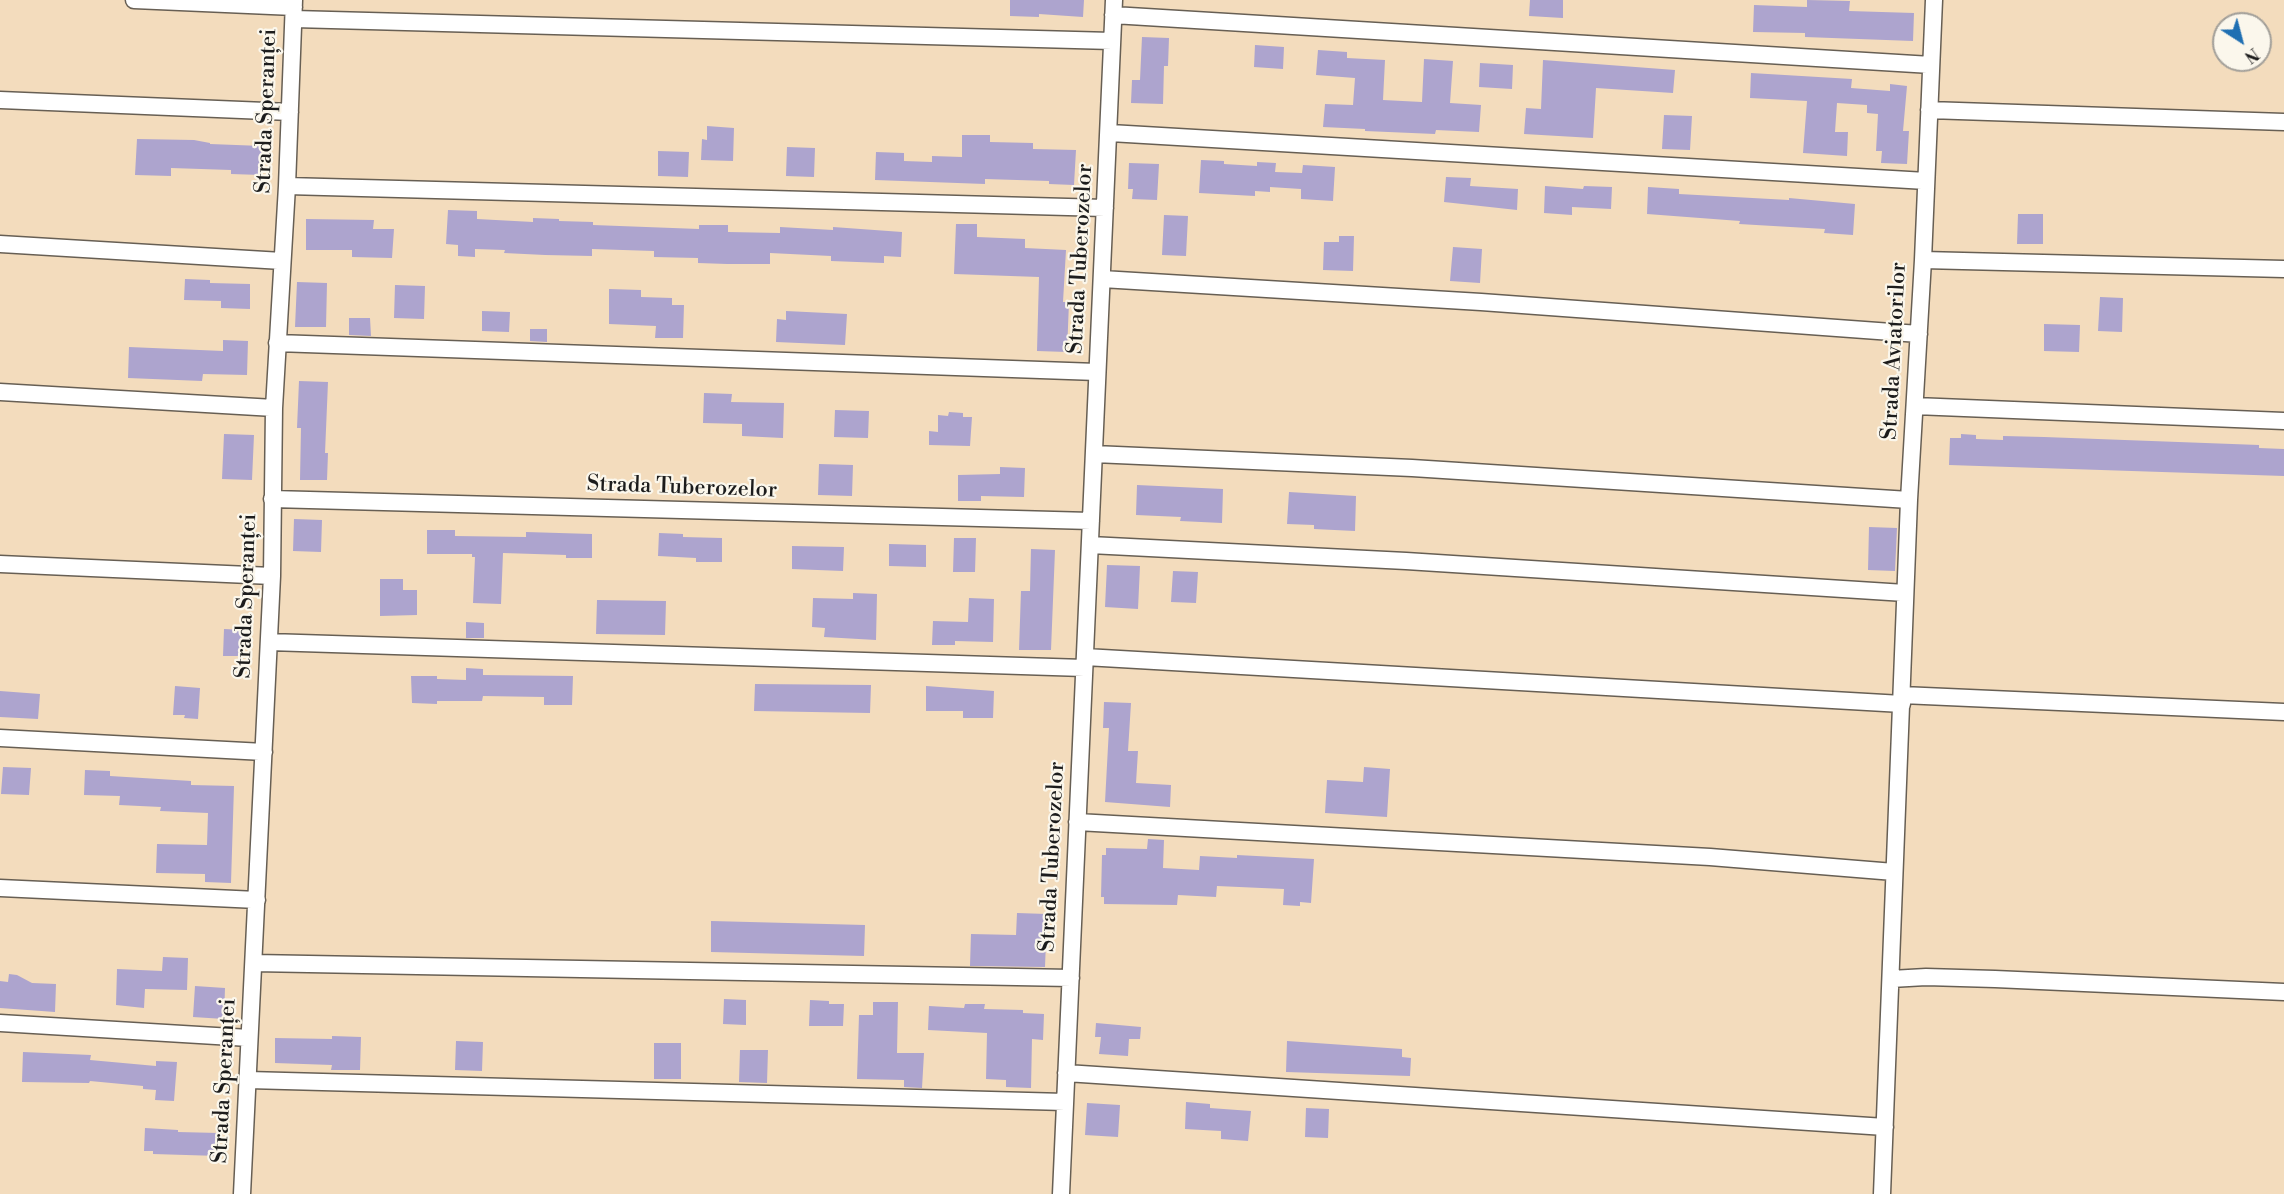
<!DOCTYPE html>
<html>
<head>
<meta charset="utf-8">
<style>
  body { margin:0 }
  #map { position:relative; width:2284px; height:1194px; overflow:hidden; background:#f3dcbd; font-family:"Libre Bodoni",serif }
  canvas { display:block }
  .north { position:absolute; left:2212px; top:12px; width:60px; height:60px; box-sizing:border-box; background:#fbf7ec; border:2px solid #a29f99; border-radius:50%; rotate:144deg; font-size:16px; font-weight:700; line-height:24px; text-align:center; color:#1c1c1c }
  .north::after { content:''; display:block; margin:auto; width:21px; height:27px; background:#1f6fb2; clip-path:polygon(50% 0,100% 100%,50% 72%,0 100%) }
</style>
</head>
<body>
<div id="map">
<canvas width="2284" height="1194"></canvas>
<div class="north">N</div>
</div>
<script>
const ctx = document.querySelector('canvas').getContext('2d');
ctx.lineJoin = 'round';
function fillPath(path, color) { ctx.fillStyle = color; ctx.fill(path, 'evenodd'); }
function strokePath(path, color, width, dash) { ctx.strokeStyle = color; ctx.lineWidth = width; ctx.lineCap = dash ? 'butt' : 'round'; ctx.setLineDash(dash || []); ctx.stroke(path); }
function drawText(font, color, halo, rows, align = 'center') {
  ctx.font = font + ' "Libre Bodoni",serif'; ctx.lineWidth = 4.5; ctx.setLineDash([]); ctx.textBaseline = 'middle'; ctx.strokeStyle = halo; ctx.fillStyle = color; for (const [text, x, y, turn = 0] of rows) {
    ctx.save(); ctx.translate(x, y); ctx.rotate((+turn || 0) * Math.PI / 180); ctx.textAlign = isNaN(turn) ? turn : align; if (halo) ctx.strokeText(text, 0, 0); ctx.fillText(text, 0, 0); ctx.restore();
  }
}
const building = new Path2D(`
  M1010,0H1084L1083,17L1039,14V17L1010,16Z
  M1530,0H1563V18L1529,16Z
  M1807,0L1850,1L1849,11L1914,13L1913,41L1805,37V33L1753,32L1754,5L1807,7Z
  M1142,37L1169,38L1168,66H1164L1163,104L1131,103L1132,80H1140Z
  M1255,45L1284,47L1283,69L1254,67Z
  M1318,50L1347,52V58L1385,60L1383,100L1422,102L1424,59L1453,61L1450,103L1481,105L1479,132L1436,130L1435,134L1365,131V129L1323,127L1325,104L1353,105L1355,78L1316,75Z
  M1543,60L1675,70L1673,93L1596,88L1593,138L1524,134L1526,108L1541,109Z
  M1480,63L1513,65L1512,89L1479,87Z
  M1751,73L1852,79L1851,88L1890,91V84L1907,86L1903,131H1909L1907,164L1881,163L1882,151H1876L1878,114L1867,113V105L1837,103L1835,132H1848L1847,156L1803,153L1807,101L1750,98Z
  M1664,115L1692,116L1690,150L1662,149Z
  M707,126L734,128L733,161L701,160L702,139L707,140Z
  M962,135H990V142L1033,143V149L1076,150L1074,185L1049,184V181L985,179V184L875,180L876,152L904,153V161L932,162V156L962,157Z
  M137,139L194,140L210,143V144L262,146L261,175L231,174V170L171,168V176L135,175Z
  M787,147L815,148L814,177L786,176Z
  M658,151L689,152L688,177L658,176Z
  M1201,160L1224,161V164L1257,166V162L1276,163L1275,172L1302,173L1303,165L1335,167L1333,201L1301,199V189L1270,187V192L1255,191V196L1199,193Z
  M1129,163L1159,164L1157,200L1132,199L1133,189H1128Z
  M1446,177L1471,178L1470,186L1518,189L1517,210L1444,202Z
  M1545,186L1583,189L1584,186L1612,187L1611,209L1572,207V215L1544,213Z
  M1648,187L1679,189V194L1789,200V198L1855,204L1853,235L1824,233L1825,229L1739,224L1740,221L1647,214Z
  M448,210L477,211V219L533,222V218L559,219V221L593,222V225L699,229V225H728V232L780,233V227L833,230V227L902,232L901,257L884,256V263L857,262L831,261V256L770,253V264H727L698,263V258L654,257V251L592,249V256L545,255L504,253L505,250L475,249V257L458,256V245L446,244Z
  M2018,214H2043V244H2017Z
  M1164,215L1188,216L1186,256L1162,255Z
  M306,219L374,220L373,229H394L392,258L352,257V250H306Z
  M956,224H977V237L1025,239V248L1066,250L1063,302H1069L1067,352L1037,351L1039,277L954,274Z
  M1339,236H1354L1353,271L1323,270L1324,242H1339Z
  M1453,247L1482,249L1480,283L1450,281Z
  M185,279L210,280V283L250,284V309L221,308V301L184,300Z
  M297,282L327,283L326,327H295Z
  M395,285L425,286L424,319L394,318Z
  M609,289L641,290V297L672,298V305H684L683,338H655L656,326L609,324Z
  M2100,297L2123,298L2122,332L2098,331Z
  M482,311L510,312L509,332L482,331Z
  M786,311L847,314L845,345L776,342L777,319L786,320Z
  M349,318H370L371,336L349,335Z
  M2044,324L2080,325L2079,352L2044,351Z
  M530,329H547V342L530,341Z
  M223,340L248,341L247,375L203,374L202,381L128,378L129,347L223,351Z
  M299,381L328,382L325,453H328L327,480H300L301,428H297Z
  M704,393L732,394L731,402L784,403L783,438L742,436V424L703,423Z
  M835,410L869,411L868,438L834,437Z
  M949,412L963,413V417H972L970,446L929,445V431L938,432V415L948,416Z
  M224,434L254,435L252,480L222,479Z
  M1961,434L1976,435V439L2003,440V436L2044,437L2259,445V448L2284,449V476L1949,465L1950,438H1961Z
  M819,464L853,465L852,496L818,495Z
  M1000,467L1025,468L1024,497L981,496V501H958V475L1000,474Z
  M1137,485L1223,489L1222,523L1180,521L1181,517L1136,515Z
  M1289,492L1356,496L1355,531L1314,529V525L1287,524Z
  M294,519L322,520L321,552L293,551Z
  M1869,527L1897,528L1895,571L1868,570Z
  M427,530H455V536L526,537V532L592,534V558H566V555L503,553L501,604L473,603L475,557H472V554H427Z
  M659,533L683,534V537L722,538V562H696V558L658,556Z
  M954,538H976L975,572H953Z
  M889,544L926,545V567L889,566Z
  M792,546L844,547L843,571L792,569Z
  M1031,549L1055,550L1051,650H1019L1021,591H1030Z
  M1107,565L1140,566L1138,609L1105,607Z
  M1173,571L1198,572L1196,603L1171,602Z
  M380,579H403V590H417V615L380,616Z
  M853,593L877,594L876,640L824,637L825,628L812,627L813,598L853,599Z
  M969,598L994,599L993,642L955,641V645H932L933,621L968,622Z
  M597,600L666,601L665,635L596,634Z
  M466,622L484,623V638H466Z
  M224,629L245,630L244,656H223Z
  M466,668L483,669V675L573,676L572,705H544V697L483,696L482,701H437V704L412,703L411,676H437V679L466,680Z
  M755,684L871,685L870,713L754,711Z
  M175,686L200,688L198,719L184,718L185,715H173Z
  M926,686L994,691L993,718H963V711H926Z
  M0,691L40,694L38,719L0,717Z
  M1104,702L1131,703L1128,751H1138L1136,783L1171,785L1170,807L1105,802L1109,728H1103Z
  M3,767L31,768L29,795L1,794Z
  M1364,767L1390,769L1387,817L1325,813L1327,780L1363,782Z
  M85,770L110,771V776L191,781V785L234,786L231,883L205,882V874L156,873L157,844L207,845L208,813L160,811L161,807L119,805L120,796L84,795Z
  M1148,839L1164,840L1163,868L1199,870L1200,856L1237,858V855L1314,859L1311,903L1300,902V906L1283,905L1284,889L1217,886L1216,897L1178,895L1177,905L1104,904V897H1101L1102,855H1106V848L1147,849Z
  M1017,913L1047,914L1045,967L970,966L971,934L1016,935Z
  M711,921L865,925L864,956L711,952Z
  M163,957L188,958L187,990L145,989L144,1008L116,1005L117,969L162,971Z
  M9,974L17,975L32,983L56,984L55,1012L0,1008V981L8,982Z
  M195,986L225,988L224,1019L193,1017Z
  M724,999L746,1000V1025L723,1024Z
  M810,1000L829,1001V1004H844L843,1026H809Z
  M873,1002H898L897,1053H924L922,1088L904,1087V1080L857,1079L859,1015H873Z
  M965,1004H985L984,1009L1023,1010V1013L1044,1014L1043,1040L1032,1039L1031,1088L1006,1087V1080L986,1079L987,1033L928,1030L929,1006L964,1008Z
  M1096,1023L1141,1027L1140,1039H1129L1128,1056L1099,1054L1101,1037H1095Z
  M332,1036L361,1037L360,1070H331L332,1065L275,1063V1038L332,1039Z
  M456,1041L483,1042L482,1071L455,1070Z
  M1287,1041L1402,1049V1057L1411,1058L1410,1076L1286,1072Z
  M654,1043H681V1079H654Z
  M740,1050H768L767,1083L739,1082Z
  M23,1052L91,1055L90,1060L156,1066V1061L177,1062L174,1101L155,1100L156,1090L143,1089V1086L90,1081L89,1083L22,1082Z
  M1186,1102L1210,1104V1108L1251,1111L1248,1141L1221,1139V1131L1185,1129Z
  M1087,1103L1120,1105L1118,1137L1085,1135Z
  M1306,1108L1329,1109L1328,1138L1305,1137Z
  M145,1128L178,1130V1132L219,1133V1156L153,1154V1151H144Z`);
const minor = new Path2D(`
  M134,0L294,7
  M1113,15L1931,65
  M294,19L1112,41
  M0,100L290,112
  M1929,110L2284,122
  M1110,133L1926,181
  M287,186L1105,208
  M0,244L282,261
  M1923,260L2284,269
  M1102,279L1481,302L1919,334
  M277,343L1097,372
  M0,392L274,408
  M1915,406L2284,421
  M1094,454L1412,468L1909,500
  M272,499L1091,521
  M1090,545L1406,561L1905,593
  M0,564L272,576
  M269,642L1084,668
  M1085,657L1902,704
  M1902,695L2284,712
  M0,738L264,752
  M1077,822L1710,857L1894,872
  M0,888L257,900
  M254,963L1071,978
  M1891,979L1926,977L1995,979L2284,992
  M0,1023L249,1038
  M1066,1073L1885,1127
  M248,1080L1065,1102
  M242,1194L272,576L274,408L287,186L294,0
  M1061,1194L1114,0
  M1882,1194L1909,500L1923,260L1934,0`);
const streetNames = [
  ["Strada Speranței",267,111,-88],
  ["Strada Tuberozelor",1081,259,-87],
  ["Strada Aviatorilor",1895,351,-87],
  ["Strada Tuberozelor",682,488,2],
  ["Strada Speranței",247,596,-88],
  ["Strada Tuberozelor",1053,857,-87],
  ["Strada Speranței",225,1081,-87]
];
fillPath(building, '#ada4ce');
strokePath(minor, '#675f54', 19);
strokePath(minor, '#fff', 16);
drawText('22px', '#1c1c1c', '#fbf7ec', streetNames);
</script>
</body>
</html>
